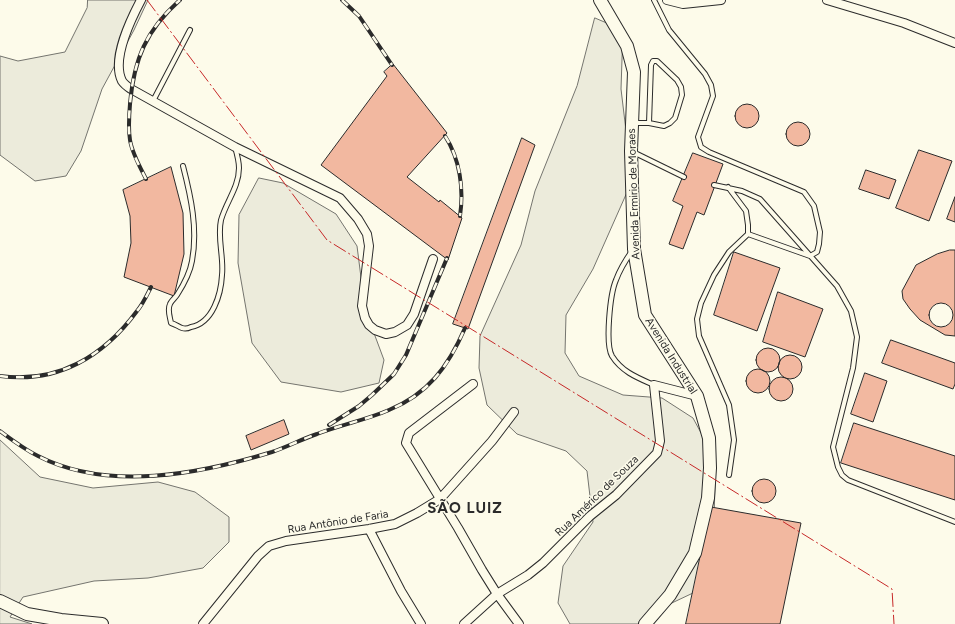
<!DOCTYPE html>
<html>
<head>
<meta charset="utf-8">
<style>
  body { margin:0 }
  canvas { display:block; background:#fdfbea }
</style>
</head>
<body>
<canvas width="955" height="624"></canvas>
<script>
const ctx = document.querySelector('canvas').getContext('2d');
ctx.lineJoin = 'round';
function fillPath(path, color) { ctx.fillStyle = color; ctx.fill(path, 'evenodd'); }
function strokePath(path, color, width, dash) { ctx.strokeStyle = color; ctx.lineWidth = width; ctx.lineCap = dash ? 'butt' : 'round'; ctx.setLineDash(dash || []); ctx.stroke(path); }
function drawText(font, color, halo, rows, align = 'center') {
  ctx.font = font + ' Figtree,sans-serif'; ctx.lineWidth = 3; ctx.setLineDash([]); ctx.textBaseline = 'middle'; ctx.strokeStyle = halo; ctx.fillStyle = color; for (const [text, x, y, turn = 0] of rows) {
    ctx.save(); ctx.translate(x, y); ctx.rotate((+turn || 0) * Math.PI / 180); ctx.textAlign = isNaN(turn) ? turn : align; if (halo) ctx.strokeText(text, 0, 0); ctx.fillText(text, 0, 0); ctx.restore();
  }
}
const green = new Path2D(`
  M88,0H148L134,30L102,89L81,151L66,176L35,181L0,155V56L18,61L65,52L87,8Z
  M595,18L623,30L621,89L632,181L593,269L566,315L565,353L579,376L623,395L662,398L693,418L707,444L715,485L713,553L693,593L657,610L644,624H570L558,603L563,566L593,522L587,471L566,451L517,434L487,405L479,368L480,336L521,245L535,191L577,86Z
  M259,178L283,183L336,214L357,246L365,309L384,360L379,383L341,392L281,382L252,343L238,263L239,215Z
  M0,440L40,477L93,488L158,482L195,492L229,517V542L203,568L148,578L94,581L23,597L10,617L32,624H0Z`);
const building = new Path2D(`
  M393,64L447,133L407,177L439,202L440,200L462,218L448,260L321,165L387,76L384,72Z
  M735 116a12 12 0 1 1 24 0a12 12 0 1 1-24 0Z
  M786 134a12 12 0 1 1 24 0a12 12 0 1 1-24 0Z
  M522,138L535,145L468,329L453,324Z
  M919,150L952,161L929,221L896,208Z
  M693,153L723,164L704,215L697,212L683,249L669,244L683,206L673,201Z
  M171,167L183,213L184,254L174,296L124,277L131,243L130,216L123,190Z
  M866,170L896,180L889,199L859,189Z
  M955,197V222L947,219Z
  M950,250H955V336L945,335L920,320L910,309L903,299L902,291L916,265L937,254Z
  M734,252L780,268L757,331L714,315Z
  M778,292L823,309L805,357L763,342Z
  M929 315a12 12 0 1 1 24 0a12 12 0 1 1-24 0Z
  M891,340L955,363V384L953,389L882,363Z
  M756 360a12 12 0 1 1 24 0a12 12 0 1 1-24 0Z
  M778 367a12 12 0 1 1 24 0a12 12 0 1 1-24 0Z
  M746 381a12 12 0 1 1 24 0a12 12 0 1 1-24 0Z
  M865,373L887,381L873,422L851,414Z
  M769 389a12 12 0 1 1 24 0a12 12 0 1 1-24 0Z
  M284,420L289,434L251,450L246,436Z
  M854,423L955,456V500L841,463Z
  M752 491a12 12 0 1 1 24 0a12 12 0 1 1-24 0Z
  M711,507L801,523L780,624H686Z`);
const lane = new Path2D(`
  M654,0L669,30L705,74L711,85L713,96L698,137L701,147L709,152L804,192L814,206L820,232L819,244L817,252L810,256L748,234
  M153,101L190,30
  M633,123H649L664,126L670,123L675,118L682,95L681,87L677,80L657,61H653L651,65L649,123
  M633,152L684,177
  M183,166C191,197 198,229 192,261C190,273 184,284 177,295C175,298 171,301 170,304C167,310 170,317 171,323C175,324 179,327 182,328C185,329 189,328 191,327C213,323 221,294 222,275C224,257 217,238 221,220C226,202 239,187 239,168C239,161 237,154 235,147
  M714,185L742,191L760,199L837,286L851,311L857,337L853,368L833,447L838,467L842,475L848,480L955,522
  M728,187L746,211L748,225V234L729,252L714,275L701,303L697,319L699,336L729,405L734,440L729,475
  M632,251C625,261 620,269 616,280C610,294 605,344 612,356C622,372 638,378 654,385`);
const street = new Path2D(`
  M141,0C131,19 111,59 122,81C124,84 128,87 131,89L235,147L340,198L358,219L367,234L369,246L362,306L365,318L369,325L375,330L386,334L395,332L407,325L414,314L433,259
  M667,0L683,4L721,0
  M827,0L904,23L955,43
  M473,384L409,433L406,443L458,528L482,570L497,594L519,624
  M369,529L401,591L421,624
  M203,624L258,556L269,546L286,541L369,529L395,524L417,513L440,499L492,441L514,412
  M464,624L497,594L528,575L543,563L590,516L616,495L657,453L660,441L654,385L697,396`);
const primary = new Path2D(`
  M600,0L627,46L634,72L631,151L634,249L645,315L697,396L709,438L710,468L708,498L695,553L670,595L645,624
  M0,601L27,614L61,620L102,624`);
const rail = new Path2D(`
  M342,0L359,16L392,65
  M445,136C460,159 464,189 460,216
  M146,179C140,167 132,153 130,140C128,128 129,116 130,104C134,59 146,30 180,0
  M0,376C58,384 104,356 137,311C143,304 147,295 151,287
  M329,425L359,406L372,395L394,374L406,355L447,258
  M0,431C12,440 24,449 38,456C108,492 200,474 272,452C287,447 302,439 317,434C340,425 366,420 389,410C428,394 448,367 465,328`);
const power = new Path2D(`
  M147,0L327,240L892,589L894,624`);
const streetNames = [
  ["Avenida Ermirio de Moraes",634,194,-92],
  ["Avenida Industrial",671,356,58],
  ["Rua Américo de Souza",597,496,-44],
  ["Rua Antônio de Faria",338,522,-9]
];
const districtNames = [
  ["SÃO LUIZ",465,509]
];
fillPath(green, '#ecebdb');
strokePath(green, '#74746e', 1);
fillPath(building, '#f2b8a0');
strokePath(building, '#2b2b2b', 1);
strokePath(lane, '#2b2b2b', 6);
strokePath(street, '#2b2b2b', 10);
strokePath(primary, '#2b2b2b', 14);
strokePath(lane, '#fdfbea', 4);
strokePath(street, '#fdfbea', 8);
strokePath(primary, '#fdfbea', 12);
strokePath(rail, '#2b2b2b', 4);
strokePath(rail, '#fdfbea', 2.5, [8]);
strokePath(power, '#c62828', 1, [14, 3, 2, 3]);
drawText('11px', '#2b2b2b', '#fdfbea', streetNames);
ctx.letterSpacing = '1px';
drawText('bold 15px', '#2b2b2b', '#fdfbea', districtNames);
ctx.letterSpacing = '0px';
</script>
</body>
</html>
